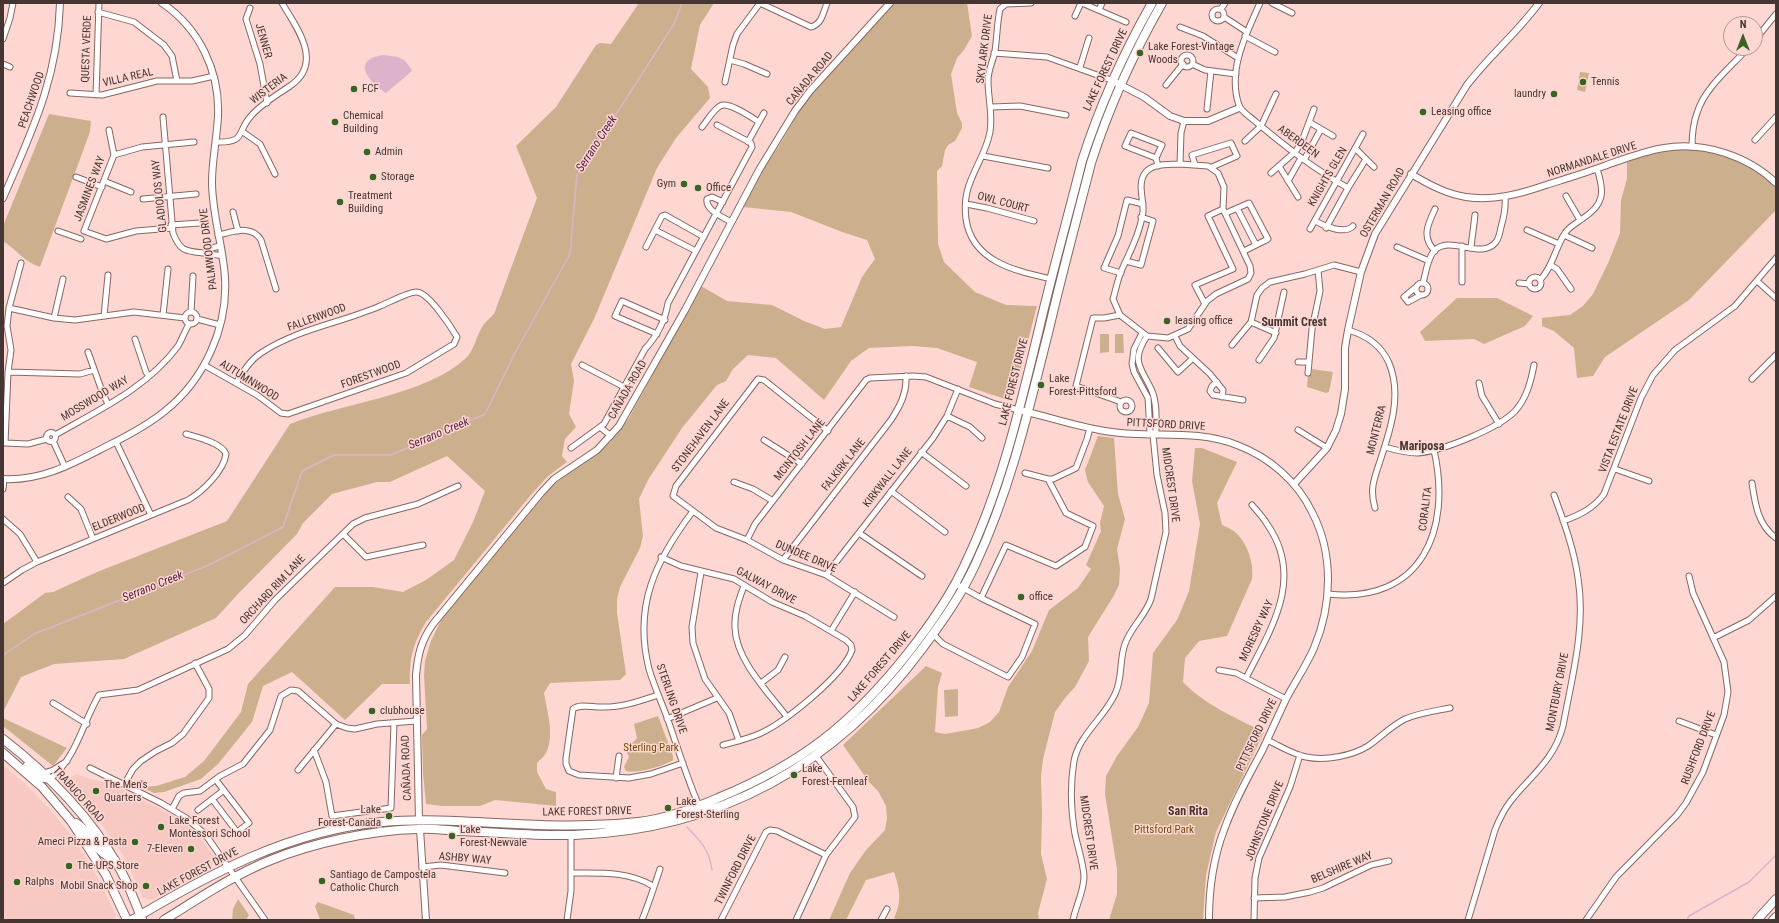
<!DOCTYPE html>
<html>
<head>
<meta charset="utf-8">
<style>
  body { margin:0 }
  #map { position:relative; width:1779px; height:923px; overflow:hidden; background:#fed7d2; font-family:"Roboto Condensed",sans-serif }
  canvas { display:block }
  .frame { position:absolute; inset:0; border:4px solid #453634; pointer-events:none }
  .north { position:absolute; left:1723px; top:16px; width:40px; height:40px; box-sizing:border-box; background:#fed7d2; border:1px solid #b49793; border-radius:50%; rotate:0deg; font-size:11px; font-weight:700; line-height:16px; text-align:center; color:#453634 }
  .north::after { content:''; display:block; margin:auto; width:14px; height:18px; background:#366423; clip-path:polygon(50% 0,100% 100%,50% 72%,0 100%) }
</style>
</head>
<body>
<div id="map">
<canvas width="1779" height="923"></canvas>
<div class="frame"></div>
<div class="north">N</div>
</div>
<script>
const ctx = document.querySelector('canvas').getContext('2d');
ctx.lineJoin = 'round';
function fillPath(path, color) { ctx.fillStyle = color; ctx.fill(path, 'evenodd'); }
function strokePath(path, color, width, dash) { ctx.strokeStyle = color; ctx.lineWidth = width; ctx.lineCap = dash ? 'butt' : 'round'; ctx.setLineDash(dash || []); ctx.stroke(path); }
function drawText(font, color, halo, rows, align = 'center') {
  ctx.font = font + ' "Roboto Condensed",sans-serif'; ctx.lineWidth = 3; ctx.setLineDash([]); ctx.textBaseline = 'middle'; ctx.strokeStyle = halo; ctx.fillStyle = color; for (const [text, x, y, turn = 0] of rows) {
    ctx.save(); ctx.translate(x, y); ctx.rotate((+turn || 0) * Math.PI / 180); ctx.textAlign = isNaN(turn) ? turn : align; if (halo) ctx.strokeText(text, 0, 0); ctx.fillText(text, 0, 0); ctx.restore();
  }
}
const built = new Path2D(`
  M3,765L24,783L48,807L70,834L93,869L116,915L114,920H3Z
  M76,774L90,779L107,783L159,808L178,819L199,837L213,855L212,865L152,900L143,898L123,855L99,820L65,782Z`);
const green = new Path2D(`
  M639,3H714L700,25L691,69L708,87L710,98L676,138L657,168L594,319L571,364L574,381L569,414L576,427L565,439L562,456L567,462L548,476L530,496L426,622C413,644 409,659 410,684H382L345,720L292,672L263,686L252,722L218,764L201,779L164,792L154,793L142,787L156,786L185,777L204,761L241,712L248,684L335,587H373L403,592L426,580L454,560L473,522L485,491L447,456L390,482H377L332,494L303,523L297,534L237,595L216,618L124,659L54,664L21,677L3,712V624L45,593L53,592L97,572L227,521L290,424C342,403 424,396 465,359C474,351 476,337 482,327C485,322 490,318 494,314L537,198L516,146L556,107L596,45L600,43L611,44Z
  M895,3H967L972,36L964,50L957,58L951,74L957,113L962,123V128L955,141L948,145L945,150L942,166L937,171L938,244L944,262L975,292L1006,305L1037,306L1014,394L1005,399L969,387L977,362L937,348L912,346L869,348L851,361L824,400L776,358L748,355L733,369L726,381L717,385L682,428L648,480L639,499L643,536L640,548L620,587L617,599V613L626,674L620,680L550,683L544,693C547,711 555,736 546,753C544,757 539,760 537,763V772L546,789L556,792V806L495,800L480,806H442L426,804L423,773L422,735L427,729L424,675L425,661L431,641L438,626L444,615L550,488C567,473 586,463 602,449C613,440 621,429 629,418L701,286L727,301L772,305L804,321L825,329L841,327L862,277L875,259L867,240L842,232L791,212L743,207L765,166L779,146L801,108L810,96Z
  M1580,72L1589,73L1585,92L1577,90Z
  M49,114L91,121L90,132L40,267C23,261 17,250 3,241V226Z
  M1682,146L1728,154L1766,174L1776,189V210L1689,300L1605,357L1593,376L1577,378L1574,348L1554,331L1542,326V318L1570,315L1583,306L1593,294L1609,261L1620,233L1621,200L1627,179V158Z
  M1457,298H1497L1533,316L1525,326L1484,344L1474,339L1425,341L1420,332Z
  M1100,334H1109V352L1100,353Z
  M1115,334H1123L1124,353H1115Z
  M1312,369L1333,372L1329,392L1326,393L1307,387L1308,374H1312Z
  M1098,436L1114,438L1118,494L1125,519L1117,549L1120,569L1119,585L1113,597L1088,637L1089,661L1075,687L1065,698L1055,712L1043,759L1041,777L1042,814L1041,854L1047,879L1038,913L1039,920H896L894,918C902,901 900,890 894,872L866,880L846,920H829L850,873L866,850L885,830L887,818L886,806L878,791L869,782L843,745L926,666L942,673L938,687L935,732L945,734L962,731L978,728L990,722L999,712L1008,687L1032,651L1049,610L1078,588L1091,569L1086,565L1101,531L1100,523L1104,506L1088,482L1085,470Z
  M1195,448H1202L1237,462L1217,503L1222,525C1226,527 1232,529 1236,533C1248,544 1254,564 1252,579L1227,636L1199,641L1185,658L1183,682C1205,705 1236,718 1264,732L1216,832L1206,875L1203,920H1109L1117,894V869L1105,794L1106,776L1117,756L1138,727L1149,703L1153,653L1177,620L1189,591L1200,524L1192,481Z
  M958,689V716L945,717L944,690Z
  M658,716L673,756V760C664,766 637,774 626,771L624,767L629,757L626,750L637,738L634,724Z
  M3,718L67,748L53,766L3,726Z
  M238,899L249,915L246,920H232L233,909Z
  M318,902L354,915L355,920H320L315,906Z`);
const water = new Path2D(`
  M383,55C399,57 404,56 412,71L386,93C369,82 350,60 383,55Z`);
const stream = new Path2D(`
  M3,655L34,634L209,565L283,527L302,471L334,455H391L485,414L516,351L570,254L577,175L674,24L682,3
  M687,827C701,842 709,849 712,870
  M1687,920L1689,916L1749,882L1776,855`);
const minor = new Path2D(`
  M760,3L811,27C822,24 823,13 827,3
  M1031,3L1006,4L1000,9C997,23 997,38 995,51C993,61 988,70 988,81C988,98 993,115 990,132C986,154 972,171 967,192C965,200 965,211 966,219C972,262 1016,271 1051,279
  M1082,3L1126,22
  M1260,3C1246,34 1227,71 1239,105C1241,112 1251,117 1256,122C1286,147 1314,169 1348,188
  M1272,3L1292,13
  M250,8L246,19L260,64L267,103
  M1221,9L1225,3
  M1212 15a6 6 0 1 1 12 0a6 6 0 1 1-12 0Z
  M1099,10L1102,3
  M98,12L134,22L164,45L172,56L177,81
  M1075,16L1081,3
  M1224,17L1247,32
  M1180,27L1203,36L1238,58
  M1245,36L1275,52
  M3,39L10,18L13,3
  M1755,40L1776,14
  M994,53L1047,57L1111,80
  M1181 61a6 6 0 1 1 12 0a6 6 0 1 1-12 0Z
  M730,60L744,64L767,74
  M3,64L10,67
  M1192,64L1205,70L1236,74
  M1080,67L1089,38
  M725,82L733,45L737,34L760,3
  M1166,85L1183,64
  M70,93L102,95L157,81H192L214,76
  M96,95L99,3
  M991,107L1020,106L1066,115
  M1207,109L1211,71
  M163,117L173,233C180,251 185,251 203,253C210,253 214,256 222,255
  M759,122L764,113
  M1309,122L1333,136
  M702,127C707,121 713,110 720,106C728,101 751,117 759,122L748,142
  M109,130L114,155L84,231L106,239L136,231L172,228
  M243,132L260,144L275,174
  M1755,140L1776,117
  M1245,141L1261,126L1276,94
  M216,142C247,143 236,132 251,116C261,104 277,95 290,86C324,63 297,28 282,3
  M1692,147C1692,135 1693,124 1697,113C1705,87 1731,67 1748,48
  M1356,149L1374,167
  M114,155L142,147L194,142
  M983,156L1048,168
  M1156,158L1125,146L1131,133L1162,145L1156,158L1158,166
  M1304,160L1321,129
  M1180,164L1208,166L1218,173L1224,187L1223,209L1250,266L1251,273L1248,279L1216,294L1207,301L1188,329L1168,338L1147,336L1120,315L1113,299C1116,289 1118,277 1123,267C1131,250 1140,232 1143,212C1144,200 1137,184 1145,173C1152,163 1169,165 1180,164Z
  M1180,164L1181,133L1184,121
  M1195,165L1192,155L1231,143L1237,156L1212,167
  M1279,166L1298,197
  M1271,173L1296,151L1302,141L1314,109
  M76,177L102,187
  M104,181L131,192
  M1288,181L1301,158
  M1566,196L1580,220
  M143,199L196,194
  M723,202L712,197L707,199C705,210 723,217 731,222
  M966,204L987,208L1034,221
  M1237,208L1256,245
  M233,212L238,231
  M1226,213L1249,203L1268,239L1244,251
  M1315,221C1324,226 1345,235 1353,226
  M171,225L200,223
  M1326,228L1348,188L1366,159
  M1310,229L1363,134
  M655,230L696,251
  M1527,230L1559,244
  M58,231L81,239
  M218,235C233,232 252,224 261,240L276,289
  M1564,235L1592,248
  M646,247L662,216L665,215L704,237
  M1397,247L1429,261
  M1471,247L1475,215
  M1435,251C1421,237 1428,224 1435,209
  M204,253L212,248L220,246
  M1126,261L1141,265L1153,221L1141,217
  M21,263L9,308L7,326L11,350L8,372L5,443L28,444L47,439
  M1550,265L1557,269L1571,289
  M1121,273L1104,268L1118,236L1127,200L1143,204
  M1529 283a6 6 0 1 1 12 0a6 6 0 1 1-12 0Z
  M1540,280C1553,267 1555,248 1565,233C1569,227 1575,224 1582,219C1604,205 1605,193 1597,169
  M1757,281L1776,298
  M1462,282V246
  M1423,283C1426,273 1427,259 1434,251C1450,234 1481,261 1496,242C1499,238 1500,232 1501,227C1504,217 1506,208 1505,197
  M1519,283L1529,284
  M1416 289a6 6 0 1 1 12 0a6 6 0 1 1-12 0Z
  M1416,287L1404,297L1408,302L1421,295
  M1205,304L1195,285L1233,269L1208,216L1223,209
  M9,308L54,318L75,320L134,312L185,318
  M185 318a6 6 0 1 1 12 0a6 6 0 1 1-12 0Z
  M191,312L193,276
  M163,315L168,269
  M1120,315L1104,318H1093L1076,386L1121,402
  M104,316L108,275
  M54,318L63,279
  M197,319L220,325
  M1251,322L1276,333
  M1348,330C1366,335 1381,345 1389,363C1402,394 1391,428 1381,458C1375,477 1369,488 1375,508
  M657,334L615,316L622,301L665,320
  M1147,336C1130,363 1141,366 1152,391C1157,403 1156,418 1156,431L1153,435
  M1175,336L1180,346L1210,374L1223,390L1222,397
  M135,339L146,372L149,376
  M1232,345L1251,322L1257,295L1262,288L1270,282L1305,274L1334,265L1361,272
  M1158,348L1178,372L1192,359
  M88,352L103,394L108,404
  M1259,360L1274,338L1284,292
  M1298,362H1309
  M204,365L257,395L281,413L288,414L406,373L454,344L457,337C451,327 429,293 417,292C410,291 388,303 380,306C341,323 297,329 261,353C250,360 243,372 236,383
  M582,365L624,387
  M8,372L80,374L94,370
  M1308,373L1312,329L1320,291L1318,270
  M1752,379L1776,355
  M1217,382L1212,386L1210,391L1213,395L1243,400
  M1479,383L1482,396L1499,424
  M1120 406a6 6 0 1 1 12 0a6 6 0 1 1-12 0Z
  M947,416L970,427L982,438
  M600,427L611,436
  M1298,430L1327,448
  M828,431L764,380L758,379L676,486L673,496L716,528L747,540L783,560L826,575L894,617
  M46.5 437a4.5 4.5 0 1 1 9 0a4.5 4.5 0 1 1-9 0Z
  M55,435C99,410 148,387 178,346C182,339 185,331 189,324
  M764,440L802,464
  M53,441L65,467
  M116,442L151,515
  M1385,447C1395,450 1406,453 1418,453C1442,451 1500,428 1516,410C1527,397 1531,381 1534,365
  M571,448L604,424L645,349C658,335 665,321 668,303L752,147L751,143L717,125
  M921,452L966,486
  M1615,469L1649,481
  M1025,473L1048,479
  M734,482L753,489L773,501
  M1752,483C1755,504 1758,525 1776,538
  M3,489L4,479
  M891,491L945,532
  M68,497L81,509L93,539
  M693,511C656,560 633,605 649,669C654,686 662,703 668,720C678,749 687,778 699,806
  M3,519L20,534L37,562
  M1563,521C1580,515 1594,508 1604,494L1641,398L1653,375L1675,350L1735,306L1776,258
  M859,533L922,576
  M343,534L366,557L423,545
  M747,540L755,524L866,380L870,378L913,376L926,377L995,404L1019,410
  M661,557L681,566L734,579L772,602L805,616L846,640L851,645L852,650C843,676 784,723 759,734C747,739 735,742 723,745
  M783,560L891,420C900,406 907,393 906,376
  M701,572L692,627L693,643L705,679L729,713L739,741
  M826,575L933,438L947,416L958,389
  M3,583L22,570L37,562L188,500C202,492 224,471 226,454C222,443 197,437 186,434
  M744,586C739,599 734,613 735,628C736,660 768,692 787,717
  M1328,594C1422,604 1452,530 1434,450
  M981,598L1006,545L1056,566L1085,547L1093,526L1066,513L1048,479H1053L1076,468L1087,439L1090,428
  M831,631L855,592
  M933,634L943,644L1008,677L1022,657L1035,624L981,598L956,584
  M1713,638L1749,620L1776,596
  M1219,670L1236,673L1286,699
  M1246,678C1271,629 1305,578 1267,524C1263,517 1257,511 1252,505
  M761,683L778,670L785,657
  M658,695C640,701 623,707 604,707C594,708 581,703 573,709L566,758V764L569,771L579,775L629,778L651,774L683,763
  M53,703L87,724
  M667,719L717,698
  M1679,721L1716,735
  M1267,740C1280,746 1292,754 1306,757C1325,761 1352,756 1368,746C1381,737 1391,726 1405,719C1419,713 1435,711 1450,708
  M314,750L326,782L332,816L391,808L394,723
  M90,768L161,803L186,818L205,834L265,920
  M298,770L336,724
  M44,773L53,770L67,761
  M616,778L619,756
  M50,779C77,757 82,724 99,695L138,690L228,649L245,635L275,600L353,524L365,518L418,504L458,486
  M124,785L133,769L141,761L156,751L172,743L183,734L209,698V689L195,663
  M212,799L237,832L249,823L216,780
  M172,809L179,796L184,793L200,791L220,776L243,764L270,730L281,696L291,690L298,691L336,724L347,728L355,729L377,724L416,721
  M198,810L224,790
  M422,867L441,865L505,873
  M572,873C600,873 628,871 653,886
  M1254,898L1285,897L1310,892L1323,888L1371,865L1389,861
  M567,920L571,891V835
  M642,920C649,903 654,887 660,869
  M721,920L766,832L770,830L777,831L826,855
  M796,920L826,855L855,817L853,807L816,756
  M881,920L887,909
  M1073,920C1076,905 1084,892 1084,876C1083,862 1078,848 1075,834C1071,811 1070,785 1074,761C1079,735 1104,718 1115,694C1123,678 1119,660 1125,644C1131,627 1145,616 1151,599L1166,532L1165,513L1157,475L1153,435L1150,431L1148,398L1134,372L1132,364L1134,349L1142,333
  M1254,920L1255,878L1259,858L1290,787L1300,755
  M1468,920L1495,830C1499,820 1503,811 1510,802C1530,776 1554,761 1563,726C1572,677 1586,627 1578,578C1574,549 1564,522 1554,495
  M1586,920L1616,877L1677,815L1686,803L1703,772L1724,715L1728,692L1724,662L1693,593L1689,576`);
const tertiary = new Path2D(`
  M1111,80L1144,97L1170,116L1184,121H1208L1239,108
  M1411,174C1428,184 1446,194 1466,197C1494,201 1520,194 1546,185C1565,179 1585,173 1604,166C1624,159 1644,151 1664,148C1703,141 1748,156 1776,183
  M3,198C32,131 58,78 60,3
  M1019,410C1050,417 1080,428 1112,432C1154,438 1196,429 1237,445C1269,457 1297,481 1312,512C1334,554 1332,605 1314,648C1306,666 1295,682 1286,699C1278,716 1270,734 1262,751C1248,777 1234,802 1224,830C1213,859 1209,890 1209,920
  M3,479C43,481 74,463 109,445C129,435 148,425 165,411C204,380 228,328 225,278C223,246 212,214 212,182C212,160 217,138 218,116C220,71 199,28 162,3
  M1294,484L1327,448L1336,430L1341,414L1345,389V348L1348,330L1361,272L1375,234L1467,85C1489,56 1517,33 1539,3
  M419,821L416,675C418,654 421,641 433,624L541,493L554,479L597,450L619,426L685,310L759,170L795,111L810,91L890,3
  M420,829L426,920`);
const primary = new Path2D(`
  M3,739C48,774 88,814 117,864C128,881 134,901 142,919
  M3,753L42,787L71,821L106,875L127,920
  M27,766L40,777L50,779
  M76,823C92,833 92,850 115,860
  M132,920C209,874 291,830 382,822C451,816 520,828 590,825C606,825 622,824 638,822C665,819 693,809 718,798C801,764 852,724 908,653C931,624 952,594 967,560C1002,486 1020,407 1039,329C1052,273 1068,217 1082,161C1100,105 1123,54 1152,3
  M164,920C198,899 233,875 271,860C312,843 372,830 417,829C430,828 444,830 458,831C496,832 535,836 574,835C719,830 836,765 922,649C942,622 962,594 976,563C1011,488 1029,408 1049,329C1062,273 1077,218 1091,163C1109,107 1133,54 1162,3
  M1757,920L1776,899
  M1773,920L1776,917`);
const markers = [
  [1140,53,4,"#366423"],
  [1583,82,4,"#366423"],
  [354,89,4,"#366423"],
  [1554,94,4,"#366423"],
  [1423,112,4,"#366423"],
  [335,122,4,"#366423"],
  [367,152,4,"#366423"],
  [373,177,4,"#366423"],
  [684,184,4,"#366423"],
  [698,188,4,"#366423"],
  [340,202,4,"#366423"],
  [1167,321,4,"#366423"],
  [1041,385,4,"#366423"],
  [1021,597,4,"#366423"],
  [372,711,4,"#366423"],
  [794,775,4,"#366423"],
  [96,791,4,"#366423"],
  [668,808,4,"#366423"],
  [389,816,4,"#366423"],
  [161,827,4,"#366423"],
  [452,836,4,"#366423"],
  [135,842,4,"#366423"],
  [191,849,4,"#366423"],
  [69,866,4,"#366423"],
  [322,881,4,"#366423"],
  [17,882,4,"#366423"],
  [146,886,4,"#366423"]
];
const streetNames = [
  ["JENNER",263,41,74],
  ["QUESTA VERDE",87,49,-88],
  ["SKYLARK DRIVE",985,49,-83],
  ["LAKE FOREST DRIVE",1106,70,-65],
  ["VILLA REAL",128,78,-13],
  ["CAÑADA ROAD",810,79,-50],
  ["WISTERIA",269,89,-37],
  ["PEACHWOOD",32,100,-71],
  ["ABERDEEN",1298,142,36],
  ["NORMANDALE DRIVE",1592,160,-18],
  ["KNIGHTS GLEN",1328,177,-60],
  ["JASMINES WAY",90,189,-69],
  ["GLADIOLOS WAY",160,196,-96],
  ["OWL COURT",1003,203,15],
  ["OSTERMAN ROAD",1383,203,-60],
  ["PALMWOOD DRIVE",209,249,-97],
  ["FALLENWOOD",317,318,-20],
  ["FORESTWOOD",371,375,-20],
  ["AUTUMNWOOD",249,381,32],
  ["LAKE FOREST DRIVE",1014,382,-76],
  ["CAÑADA ROAD",628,390,-60],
  ["MOSSWOOD WAY",95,399,-31],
  ["PITTSFORD DRIVE",1166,425,3],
  ["MONTERRA",1377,430,-76],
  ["VISTA ESTATE DRIVE",1619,430,-69],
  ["STONEHAVEN LANE",701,436,-53],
  ["MCINTOSH LANE",800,450,-52],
  ["FALKIRK LANE",844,465,-52],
  ["KIRKWALL LANE",888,478,-52],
  ["MIDCREST DRIVE",1170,485,82],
  ["CORALITA",1426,509,-83],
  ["ELDERWOOD",119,518,-22],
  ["DUNDEE DRIVE",806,557,23],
  ["GALWAY DRIVE",766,586,28],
  ["ORCHARD RIM LANE",273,590,-47],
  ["MORESBY WAY",1257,631,-65],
  ["LAKE FOREST DRIVE",880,667,-49],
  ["MONTBURY DRIVE",1558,692,-79],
  ["STERLING DRIVE",671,699,71],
  ["PITTSFORD DRIVE",1257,735,-64],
  ["RUSHFORD DRIVE",1699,748,-69],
  ["CAÑADA ROAD",407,768,-92],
  ["TRABUCO ROAD",78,795,48],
  ["LAKE FOREST DRIVE",587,812,-1],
  ["JOHNSTONE DRIVE",1265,821,-68],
  ["MIDCREST DRIVE",1088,833,82],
  ["ASHBY WAY",465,859,5],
  ["BELSHIRE WAY",1342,868,-23],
  ["TWINFORD DRIVE",736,870,-63],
  ["LAKE FOREST DRIVE",198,872,-28]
];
const poiNames = [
  ["Lake Forest-Vintage",1148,47],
  ["Woods",1148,60],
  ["Tennis",1591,82],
  ["FCF",362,89],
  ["laundry",1546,94,"right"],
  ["Leasing office",1431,112],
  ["Chemical",343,116],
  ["Building",343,129],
  ["Admin",375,152],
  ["Storage",381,177],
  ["Gym",676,184,"right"],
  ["Office",706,188],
  ["Treatment",348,196],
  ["Building",348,209],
  ["leasing office",1175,321],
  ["Lake",1049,379],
  ["Forest-Pittsford",1049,392],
  ["office",1029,597],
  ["clubhouse",380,711],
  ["Lake",802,769],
  ["Forest-Fernleaf",802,782],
  ["The Men's",104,785],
  ["Quarters",104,798],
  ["Lake",676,802],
  ["Forest-Sterling",676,815],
  ["Lake",381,810,"right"],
  ["Forest-Canada",381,823,"right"],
  ["Lake Forest",169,821],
  ["Montessori School",169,834],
  ["Lake",460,830],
  ["Forest-Newvale",460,843],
  ["Ameci Pizza & Pasta",127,842,"right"],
  ["7-Eleven",183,849,"right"],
  ["The UPS Store",77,866],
  ["Santiago de Campostela",330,875],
  ["Catholic Church",330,888],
  ["Ralphs",25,882],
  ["Mobil Snack Shop",138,886,"right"]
];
const parkNames = [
  ["Sterling Park",651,748],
  ["Pittsford Park",1164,830]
];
const waterNames = [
  ["Serrano Creek",597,144,-57],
  ["Serrano Creek",439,434,-23],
  ["Serrano Creek",153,587,-22]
];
const neighbourhoodNames = [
  ["Summit Crest",1294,323],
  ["Mariposa",1422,447],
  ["San Rita",1188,812]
];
fillPath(built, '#f8c9c3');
fillPath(green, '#ccb08e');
fillPath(water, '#ddb3cb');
strokePath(stream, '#ddb3cb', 1.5);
strokePath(minor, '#886662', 7);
strokePath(tertiary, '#886662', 8);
strokePath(primary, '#886662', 10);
strokePath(minor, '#fff', 5);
strokePath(tertiary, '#fff', 6);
strokePath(primary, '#fff', 8);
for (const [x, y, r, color] of markers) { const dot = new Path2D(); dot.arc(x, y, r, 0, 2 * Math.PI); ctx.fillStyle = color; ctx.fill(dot); strokePath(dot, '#fed7d2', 1.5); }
drawText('11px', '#453634', '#fed7d2', streetNames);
drawText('11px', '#453634', '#fed7d2', poiNames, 'left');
drawText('11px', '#744c10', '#fed7d2', parkNames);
drawText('italic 12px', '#531f41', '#fed7d2', waterNames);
drawText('bold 12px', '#453634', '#fed7d2', neighbourhoodNames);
</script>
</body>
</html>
